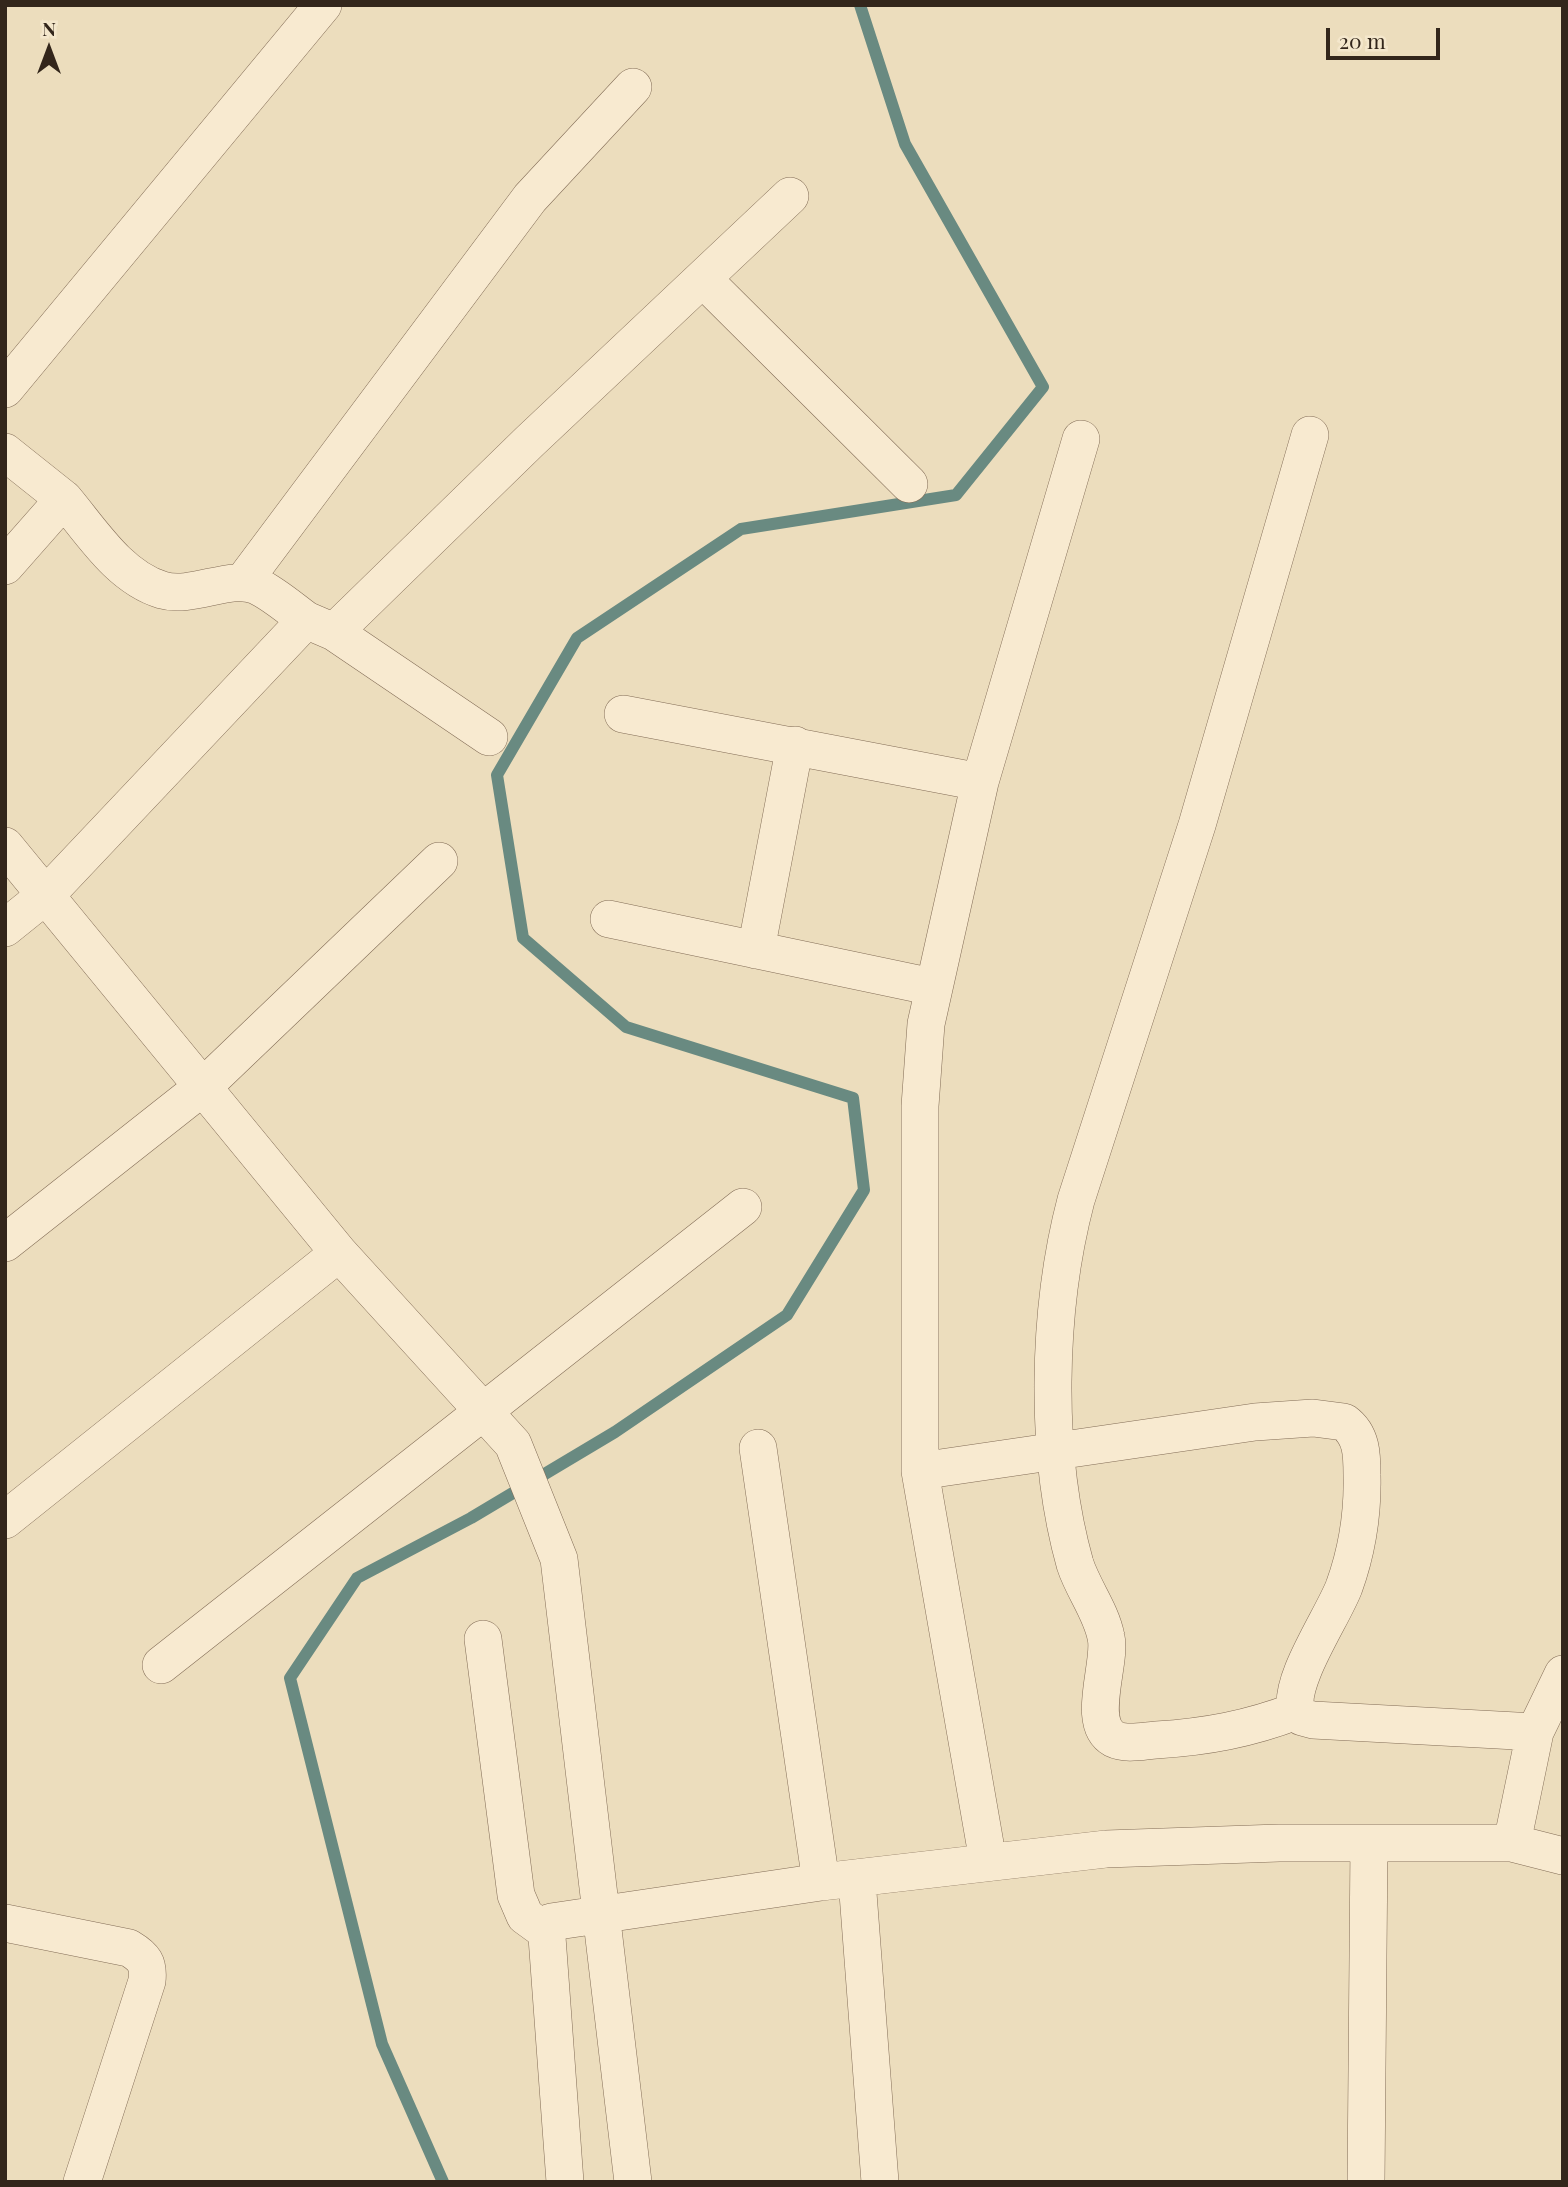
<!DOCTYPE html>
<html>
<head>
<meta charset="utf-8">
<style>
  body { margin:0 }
  #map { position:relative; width:1568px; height:2187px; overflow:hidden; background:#ecddbd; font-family:"Playfair Display",serif }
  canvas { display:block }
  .frame { position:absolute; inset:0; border:7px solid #33261b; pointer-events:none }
  .north { position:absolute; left:14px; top:14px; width:70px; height:70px; -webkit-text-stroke:5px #f4e7cc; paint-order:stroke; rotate:0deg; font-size:19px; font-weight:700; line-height:28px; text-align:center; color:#33261b }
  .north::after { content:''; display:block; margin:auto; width:24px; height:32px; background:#33261b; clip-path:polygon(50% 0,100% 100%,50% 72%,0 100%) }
  .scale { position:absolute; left:1326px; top:28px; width:114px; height:32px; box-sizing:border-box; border:4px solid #33261b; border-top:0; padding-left:9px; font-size:21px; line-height:24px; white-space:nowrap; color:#33261b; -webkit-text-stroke:5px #f4e7cc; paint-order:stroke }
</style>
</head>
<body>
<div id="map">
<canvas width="1568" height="2187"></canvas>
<div class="frame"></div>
<div class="north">N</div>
<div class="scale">20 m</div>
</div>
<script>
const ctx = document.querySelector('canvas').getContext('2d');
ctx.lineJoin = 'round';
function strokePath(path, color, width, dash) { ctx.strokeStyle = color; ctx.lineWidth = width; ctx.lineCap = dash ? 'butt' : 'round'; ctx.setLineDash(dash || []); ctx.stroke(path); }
const stream = new Path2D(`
  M443,2182L382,2044L290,1678L357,1578L471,1518L615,1432L787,1315L864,1190L853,1098L626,1027L523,938L497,775L577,638L741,529L956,495L1043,387L905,144L860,5`);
const street = new Path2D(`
  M703,279L909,484
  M5,389L323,5
  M5,452L64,499L5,566
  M64,499C91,531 119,577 162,590C193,599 231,574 257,586C274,594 291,609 306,620
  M243,582L530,198L633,87
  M334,632L489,737
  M623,714L980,782
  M5,846L339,1253L513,1444L559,1559L633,2182
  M609,919L933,987
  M5,928L46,895L306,620L334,632L529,442L790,196
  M756,950L795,745
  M5,1243L204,1086L439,861
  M758,1448L821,1882
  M920,1471V1106L926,1024L980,782L1081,439
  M5,1520L339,1253
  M483,1639L516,1895L525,1916L547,1932
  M161,1665L743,1207
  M1296,1711C1249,1729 1206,1737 1156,1740C1143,1741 1126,1745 1114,1739C1085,1723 1112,1663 1106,1637C1101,1611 1083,1589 1075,1564C1044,1454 1047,1310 1076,1200L1197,825L1310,435
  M1512,1843L1535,1732L1563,1674
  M988,1861L920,1471L1255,1422L1313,1418L1344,1422C1362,1435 1362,1455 1362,1475C1363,1514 1357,1551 1344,1587C1332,1618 1288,1681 1296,1711L1302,1717L1313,1720L1535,1732
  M857,1880L880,2182
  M5,1923L129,1948C144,1957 149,1963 147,1981L82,2182
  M565,2182L547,1937L551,1922L821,1882L1106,1849L1279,1843H1512L1563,1856
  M1366,2182L1369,1843`);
strokePath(stream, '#698a81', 12);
strokePath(street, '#836d57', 38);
strokePath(street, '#f8ead0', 37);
</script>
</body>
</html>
